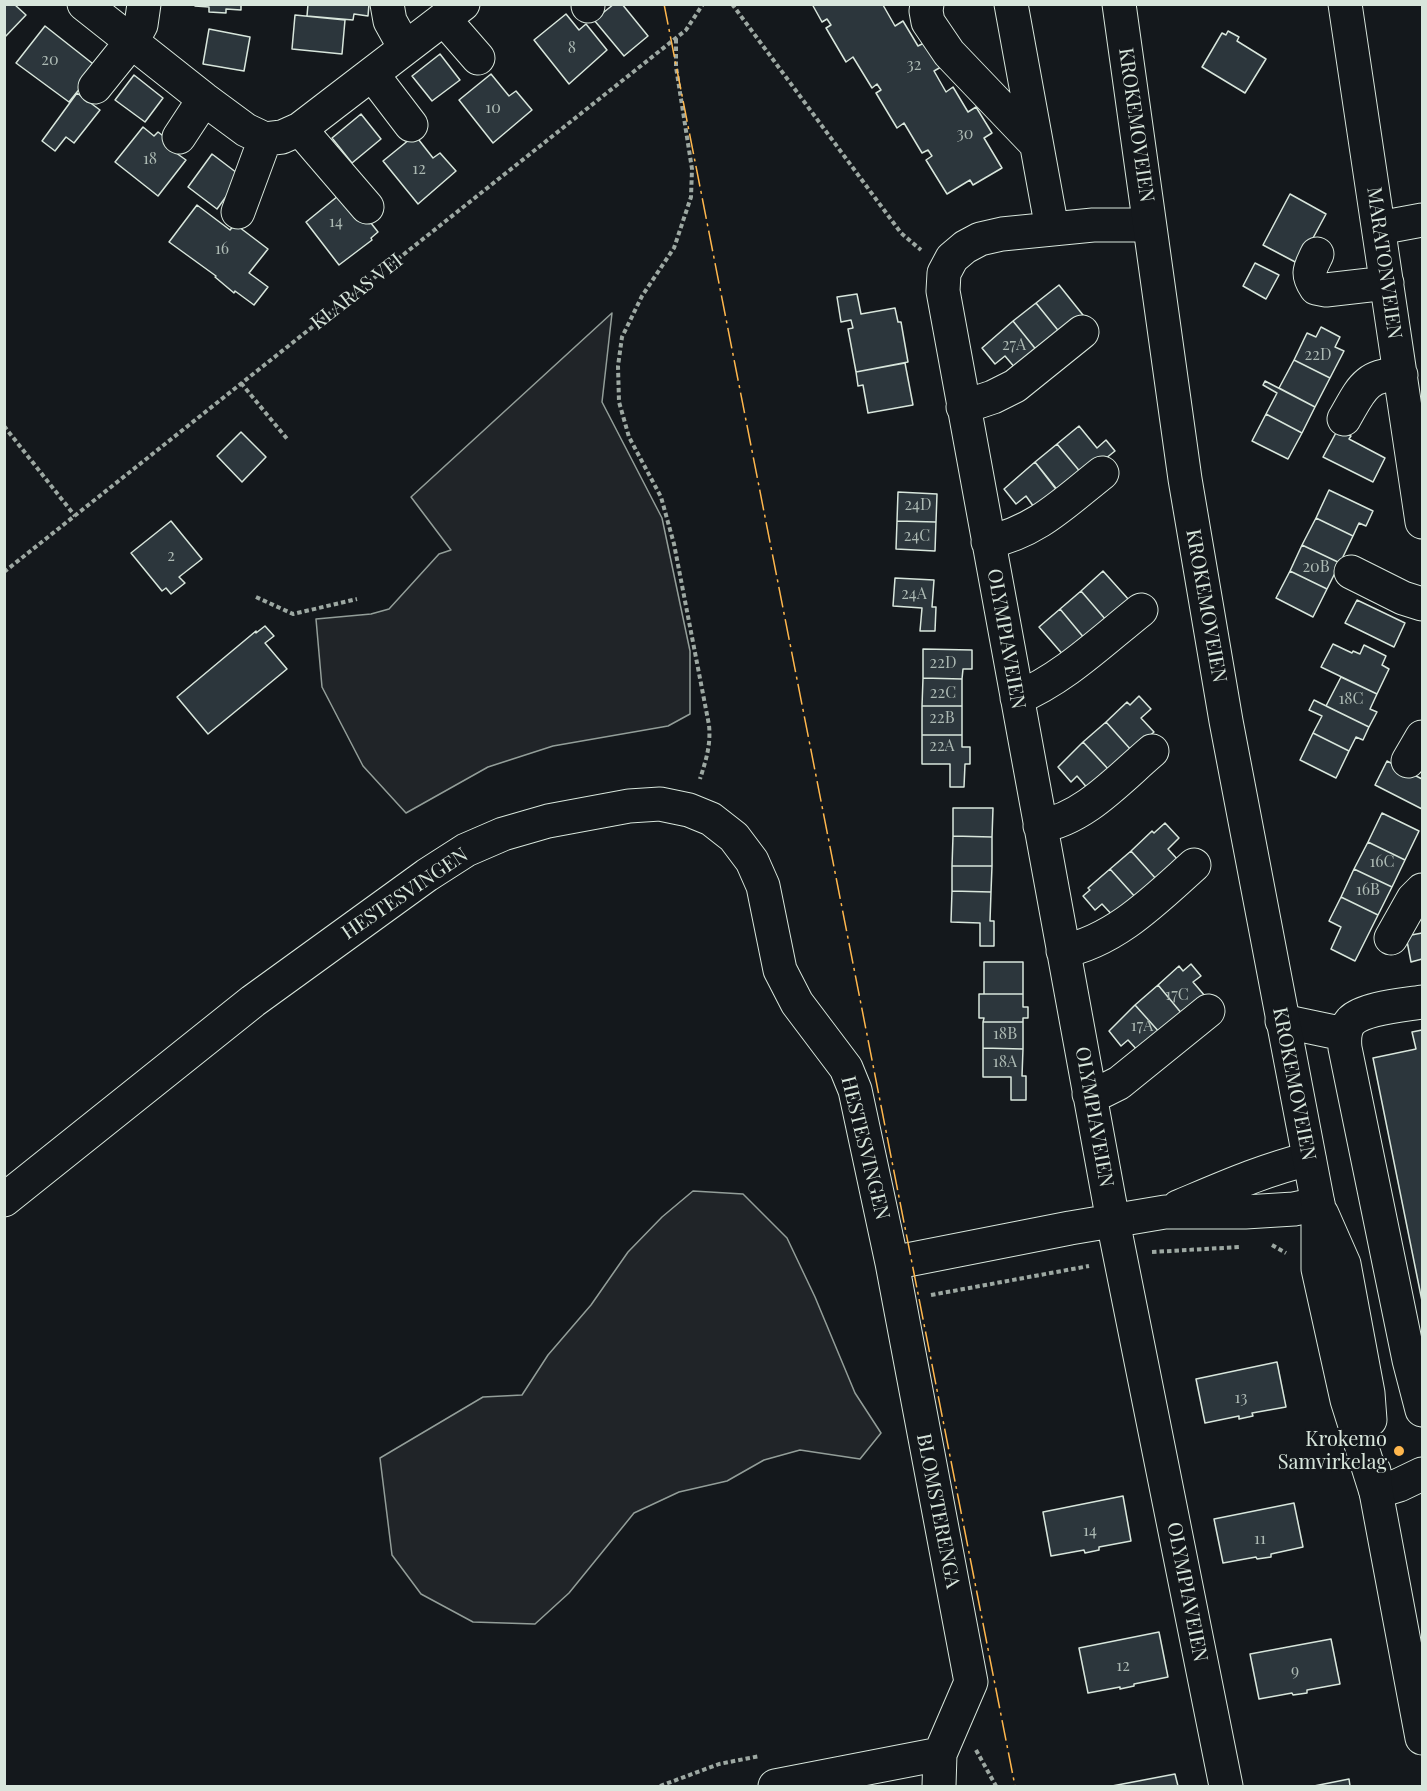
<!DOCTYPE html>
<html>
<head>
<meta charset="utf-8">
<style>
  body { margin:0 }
  #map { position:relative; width:1427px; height:1791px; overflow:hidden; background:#14181c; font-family:"Playfair Display",serif }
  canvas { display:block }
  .frame { position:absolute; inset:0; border:6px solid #d8e6dc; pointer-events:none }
</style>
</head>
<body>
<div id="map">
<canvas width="1427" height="1791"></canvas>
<div class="frame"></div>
</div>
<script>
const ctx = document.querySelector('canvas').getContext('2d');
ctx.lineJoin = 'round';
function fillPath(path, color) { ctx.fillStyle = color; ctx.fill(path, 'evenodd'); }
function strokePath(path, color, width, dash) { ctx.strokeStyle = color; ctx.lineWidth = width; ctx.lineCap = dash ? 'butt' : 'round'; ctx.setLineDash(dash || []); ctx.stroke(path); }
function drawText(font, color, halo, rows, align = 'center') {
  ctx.font = font + ' "Playfair Display",serif'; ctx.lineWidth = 4.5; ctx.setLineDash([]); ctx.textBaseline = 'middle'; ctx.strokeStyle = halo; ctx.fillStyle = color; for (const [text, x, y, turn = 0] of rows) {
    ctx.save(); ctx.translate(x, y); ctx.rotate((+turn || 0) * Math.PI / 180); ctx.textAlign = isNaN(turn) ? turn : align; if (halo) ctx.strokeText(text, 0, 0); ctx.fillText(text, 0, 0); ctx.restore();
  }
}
const green = new Path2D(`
  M612,313L602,402L662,518L690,651V714L668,726L553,746L488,767L406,813L363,766L322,687L316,619L371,614L389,609L439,554L451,550L411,497Z
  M693,1191L743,1194L787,1238L815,1297L855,1393L881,1433L860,1459L800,1450L764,1460L727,1481L679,1492L634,1513L569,1593L535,1624L473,1622L421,1594L392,1555L380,1458L483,1397L522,1395L548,1355L591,1305L628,1252L662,1217Z`);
const building = new Path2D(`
  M4,4H14L26,15L4,38Z
  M195,4H241V10L226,9V13L209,12V7L195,6Z
  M308,4H369L368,16L354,14L353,20L307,16Z
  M614,4H622L648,36L624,56L594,20Z
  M812,4H884L883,5L895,26L903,21L918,46L926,42L941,67L934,71L946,92L953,87L968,112L976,107L992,133L984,138L1002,168L973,185L970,180L947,194L926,160L932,156L928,150L922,153L904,123L897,128L876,93L881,90L877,84L872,88L853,57L846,62L826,28L831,25L827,19L822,22Z
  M566,14L579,30L586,24L607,50L569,84L534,40Z
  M295,15L345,20L342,54L292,49Z
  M45,26L97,67L69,102L16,63Z
  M209,29L250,37L244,71L203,64Z
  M1228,31L1239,37L1237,41L1266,59L1245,93L1202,67L1222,33L1226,35Z
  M440,54L460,80L432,101L412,76Z
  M491,74L509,96L516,91L532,110L493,143L459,100Z
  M134,75L163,98L145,122L115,100Z
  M77,93L100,110L74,143L66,137L55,151L42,141Z
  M361,114L381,139L352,163L332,138Z
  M143,127L154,136L158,132L175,145L172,150L186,160L158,196L115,162Z
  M415,135L433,158L440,153L456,171L418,204L383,161Z
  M212,154L241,176L217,209L188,187Z
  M1290,194L1326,214L1299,264L1263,245Z
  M338,196L363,213L378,232L371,238L372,240L339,265L306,222Z
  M197,205L230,230L235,224L268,249L249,273L268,287L254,305L235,291L234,293L215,277L216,276L169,242Z
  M1255,263L1279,275L1266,299L1243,286Z
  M1059,285L1083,315L1061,334L1036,303Z
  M857,294L861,314L895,308L898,322H901L908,362L856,372L848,329L853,328L851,320L841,322L837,297Z
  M1036,303L1061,334L1038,352L1013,321Z
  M1013,321L1038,352L1016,369L1005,356L995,364L982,348Z
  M1321,327L1340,337L1335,347L1344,351L1330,378L1294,360L1307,333L1316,337Z
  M1294,360L1330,378L1315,407L1279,388Z
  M905,363L913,405L868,413L863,385L858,386L856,372Z
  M1265,381L1315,407L1302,433L1266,414L1277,393L1263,385Z
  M1266,414L1302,433L1288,459L1252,441Z
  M1079,426L1097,448L1106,440L1115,451L1105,459L1102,457L1082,474L1057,444Z
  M1338,429L1351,436L1349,439L1385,458L1373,482L1323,457Z
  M241,432L266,457L242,482L217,456Z
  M1057,444L1082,474L1062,497L1035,462Z
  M1035,462L1059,492L1036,510L1026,496L1016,504L1004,489Z
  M1329,490L1373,511L1366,526L1359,523L1353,536L1316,518Z
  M898,492L937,494L936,522L897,521Z
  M1316,518L1353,536L1340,563L1302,545Z
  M171,521L202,559L179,577L185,583L171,594L166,588L162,591L131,553Z
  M897,521L936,522L935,551L896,549Z
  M1302,545L1340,563L1327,589L1290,571Z
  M1103,571L1129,600L1106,620L1081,591Z
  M1290,571L1327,589L1313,617L1276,598Z
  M895,578L934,580L932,607H936L935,631H920L922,608L893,606Z
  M1081,591L1106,620L1085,639L1060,609Z
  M1357,600L1405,623L1394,647L1345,623Z
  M1060,609L1085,639L1065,657L1039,627Z
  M265,626L274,636L265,643L287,669L208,734L177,697L256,631V633Z
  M1333,644L1352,653L1353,651L1360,654L1364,645L1386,656L1382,665L1389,669L1377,694L1321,667Z
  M923,649L972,650V669H963L962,679L923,678Z
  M1341,677L1377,694L1370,709L1377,712L1369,727L1326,706Z
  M923,678L962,679V706H922Z
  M1139,696L1151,709L1141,718L1154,732L1132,751L1106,722L1127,702L1130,705Z
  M1314,700L1369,727L1363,740L1356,737L1349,751L1313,733L1322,716L1309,710Z
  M922,706H962V735H922Z
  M1106,722L1132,751L1110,771L1083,742Z
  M1313,733L1349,751L1336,778L1300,760Z
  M922,735H962V747H970V764H965L964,787H950V764H922Z
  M1083,742L1110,771L1089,790L1077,776L1071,782L1058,767Z
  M1387,761L1422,779V809L1375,785Z
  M953,808H993L992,837L953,836Z
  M1382,813L1419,831L1405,860L1368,842Z
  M1165,823L1179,838L1168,849L1179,861L1157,880L1131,851L1152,831L1154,833Z
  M953,836L992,837V866H952Z
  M1368,842L1405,860L1392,887L1354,869Z
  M1131,851L1157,880L1137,899L1110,869Z
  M952,866H992L991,892L952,891Z
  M1110,869L1137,899L1115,918L1102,904L1095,910L1083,896L1090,890L1088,888Z
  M1354,869L1392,887L1378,915L1341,897Z
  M952,891L991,892L990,921H994V946H980V923L951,922Z
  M1341,897L1378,915L1355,961L1331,949L1341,927L1329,921Z
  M1422,933V959L1411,962L1406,936Z
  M984,962H1023V994H984Z
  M1191,964L1201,976L1193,982L1205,996L1183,1015L1158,985L1179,966L1183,971Z
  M1158,985L1183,1015L1161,1034L1135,1005Z
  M979,994H1023V1007H1028V1018H1023V1022H983L984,1018H979Z
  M1135,1005L1161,1034L1139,1052L1128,1040L1121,1046L1109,1031Z
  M983,1022H1023V1049L983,1048Z
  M1422,1030V1301L1373,1058L1416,1049L1412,1032Z
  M983,1048L1023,1049L1022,1076H1026V1100H1011V1077H983Z
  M1277,1362L1286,1407L1252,1413L1253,1416L1239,1419V1416L1205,1423L1196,1379Z
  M1123,1496L1131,1541L1099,1547V1550L1085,1553L1084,1550L1051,1556L1043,1512Z
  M1294,1503L1303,1547L1271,1554V1557L1257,1559L1256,1557L1223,1563L1214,1519Z
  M1159,1632L1168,1677L1134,1684V1686L1120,1689V1687L1088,1693L1079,1648Z
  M1331,1639L1340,1684L1307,1690V1693L1293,1695L1292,1693L1259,1699L1250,1654Z
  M1175,1774L1178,1786H1112Z
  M1349,1779L1350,1786H1314Z`);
const path = new Path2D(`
  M732,4L901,233L921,250
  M676,39V67L692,169L691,197L674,248L642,296L622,337L618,366L619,402L629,437L661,497L674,544L709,725C711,745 706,760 700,779
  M241,383L288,440
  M4,426L75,516
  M4,572L686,30L703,4
  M256,597L293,614L357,599
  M1272,1245L1286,1253
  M1152,1252L1240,1247
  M931,1295L1089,1266
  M976,1750L996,1786
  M660,1786L719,1764L760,1756`);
const minor = new Path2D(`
  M84,4L204,99L246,130L265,139L282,137L300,129L463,4
  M387,4L390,21L405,48
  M588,4V6
  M927,4L926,11L928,22L949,53L1036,144
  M1011,4L1052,229
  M1345,4L1422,522
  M444,19L478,58
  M372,74L411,125
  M95,87L132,41L141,25L144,4
  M300,129L367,207
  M179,137L204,99
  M238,212L265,139
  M1149,225H1093L1002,234L980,239L965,247L952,258L944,273L943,291L1113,1221L1226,1786
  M1379,228L1422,220
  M1317,254C1310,269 1306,273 1316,288L1326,290L1387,283
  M963,407L993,397L1015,386L1082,332
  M1344,419C1360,392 1365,373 1401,375
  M988,542C1036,532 1064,503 1102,473
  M1351,572L1403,598L1422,604
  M1017,698C1063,679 1102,641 1141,610
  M1408,761L1422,737
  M1040,826C1084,819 1119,779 1152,751
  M1391,938L1413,899L1422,890
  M1063,951C1115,941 1156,899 1194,865
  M1422,1002C1404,1005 1364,1008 1351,1021C1344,1029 1344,1038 1345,1048L1409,1360L1422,1410
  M1282,1021L1344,1034
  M1089,1094L1103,1091L1119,1083L1208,1011
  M4,1200L253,1001L427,875L466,850L503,834L548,821L629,806L660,804L689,810L711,819L734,837L752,861L763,886L780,970L797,1003L846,1068L855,1090L892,1263L1070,1228L1165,1212H1245L1294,1209L1318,1204
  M1178,1207C1221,1189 1263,1170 1309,1159
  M892,1263L971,1682L940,1754L939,1786
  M1376,1492L1399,1485L1422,1474
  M775,1786L940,1754`);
const major = new Path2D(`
  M1119,4L1185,479L1226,721L1318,1204V1269L1347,1400L1376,1492
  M1322,1214L1344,1264L1368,1393L1370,1420
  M1374,1471L1376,1492L1422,1738`);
const power = new Path2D(`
  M664,4L1015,1786`);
const markers = [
  [1399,1451,6,"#ffb74d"]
];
const numberNames = [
  ["8",572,48],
  ["20",50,60],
  ["32",914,65],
  ["10",493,108],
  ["30",965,134],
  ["18",150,159],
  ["12",419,169],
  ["14",336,222],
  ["16",222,249],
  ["27A",1014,345],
  ["22D",1318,355],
  ["24D",918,505],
  ["24C",917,536],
  ["2",171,556],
  ["20B",1316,567],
  ["24A",914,594],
  ["22D",943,663],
  ["22C",943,693],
  ["18C",1351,699],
  ["22B",942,718],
  ["22A",942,746],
  ["16C",1382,862],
  ["16B",1368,890],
  ["17C",1177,995],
  ["17A",1142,1026],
  ["18B",1005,1034],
  ["18A",1005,1062],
  ["13",1241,1398],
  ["14",1090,1531],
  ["11",1260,1539],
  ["12",1123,1666],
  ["9",1295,1671]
];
const streetNames = [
  ["KROKEMOVEIEN",1136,125,82],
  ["MARATONVEIEN",1384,263,82],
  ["KLARAS VEI",357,292,-38],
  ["KROKEMOVEIEN",1206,606,80],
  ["OLYMPIAVEIEN",1006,639,80],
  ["HESTESVINGEN",405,894,-34],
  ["KROKEMOVEIEN",1294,1084,79],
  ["OLYMPIAVEIEN",1094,1117,80],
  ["HESTESVINGEN",865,1148,76],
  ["BLOMSTERENGA",938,1511,79],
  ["OLYMPIAVEIEN",1187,1592,79]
];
const poiNames = [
  ["Krokemo",1387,1440],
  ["Samvirkelag",1387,1463]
];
fillPath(green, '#202428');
strokePath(green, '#939e99', 1.5);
fillPath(building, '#2c363c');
strokePath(building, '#d8e6dc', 1.5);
strokePath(minor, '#d8e6dc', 35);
strokePath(major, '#d8e6dc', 35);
strokePath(path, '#9da8a2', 4, [4.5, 3]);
strokePath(minor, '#14181c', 33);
strokePath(major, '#14181c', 33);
strokePath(power, '#ffb74d', 1.5, [21, 4.5, 3, 4.5]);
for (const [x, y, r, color] of markers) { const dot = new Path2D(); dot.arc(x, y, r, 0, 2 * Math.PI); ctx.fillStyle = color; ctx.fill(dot); strokePath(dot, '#14181c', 2); }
drawText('16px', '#adbab4', null, numberNames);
drawText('20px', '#d8e6dc', '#14181c', streetNames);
drawText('20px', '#d8e6dc', '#14181c', poiNames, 'right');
</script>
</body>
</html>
